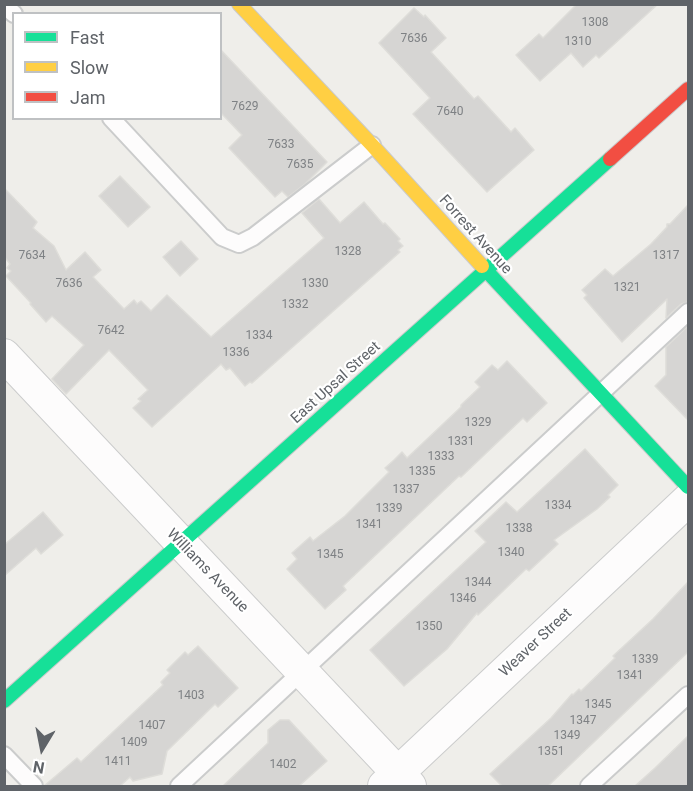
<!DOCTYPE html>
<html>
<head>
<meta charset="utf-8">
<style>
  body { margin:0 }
  #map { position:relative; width:693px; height:791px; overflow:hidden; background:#efeeea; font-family:Roboto,sans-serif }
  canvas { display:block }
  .frame { position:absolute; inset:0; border:6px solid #5f6368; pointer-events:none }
  .legend { position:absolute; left:12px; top:12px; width:210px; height:108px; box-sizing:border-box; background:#fff; border:2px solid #bfc1c3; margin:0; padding:8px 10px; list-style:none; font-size:18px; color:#5f6368 }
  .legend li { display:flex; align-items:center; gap:12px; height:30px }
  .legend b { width:30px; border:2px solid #bfc1c3 }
  .north { position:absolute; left:12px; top:719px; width:60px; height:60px; -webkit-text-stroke:4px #fff; paint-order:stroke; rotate:190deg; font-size:16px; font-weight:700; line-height:24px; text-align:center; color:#5f6368 }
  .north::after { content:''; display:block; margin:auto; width:21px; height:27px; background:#5f6368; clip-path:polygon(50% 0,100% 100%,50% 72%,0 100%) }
</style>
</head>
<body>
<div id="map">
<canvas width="693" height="791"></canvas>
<div class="frame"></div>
<ul class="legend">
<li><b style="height:8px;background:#16e098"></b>Fast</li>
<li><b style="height:8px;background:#ffcf43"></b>Slow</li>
<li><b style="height:8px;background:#f24e42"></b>Jam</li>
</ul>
<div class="north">N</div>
</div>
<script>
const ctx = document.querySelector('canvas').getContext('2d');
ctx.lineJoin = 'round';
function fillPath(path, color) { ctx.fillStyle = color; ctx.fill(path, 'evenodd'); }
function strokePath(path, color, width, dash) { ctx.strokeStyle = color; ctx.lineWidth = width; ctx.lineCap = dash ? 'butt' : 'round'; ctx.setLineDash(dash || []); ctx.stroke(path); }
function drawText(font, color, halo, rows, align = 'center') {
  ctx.font = font + ' Roboto,sans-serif'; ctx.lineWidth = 4.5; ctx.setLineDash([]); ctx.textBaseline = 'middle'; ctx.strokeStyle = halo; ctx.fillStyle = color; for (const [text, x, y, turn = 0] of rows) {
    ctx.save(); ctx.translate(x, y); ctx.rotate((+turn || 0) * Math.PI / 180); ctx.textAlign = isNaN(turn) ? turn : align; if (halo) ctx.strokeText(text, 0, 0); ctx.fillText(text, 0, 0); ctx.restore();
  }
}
const building = new Path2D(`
  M577,4H658L599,58L596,55L583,67L571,53L540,81L516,55L539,34L543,38Z
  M414,8L424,17L425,15L446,38L431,52L474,99L478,96L511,132L515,128L534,150L487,192L413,114L430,98L379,43Z
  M220,49L327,162L305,184L288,197L282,191L275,197L229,148L242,135L220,112Z
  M120,176L150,207L128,227L99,196Z
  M4,188L37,222L33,228L54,246L66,270L85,252L101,270L93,277L124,309L134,300L137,304L141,301L151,311L167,295L211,337L324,238L302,213L319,199L340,223L364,202L383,224L385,223L400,239L398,241L403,246L398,250L400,252L252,383L250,382L245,386L230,368L226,370L221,364L152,427L133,408L141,401L138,399L148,390L109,350L66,394L52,379L84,345L52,316L46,322L30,304L31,303L6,276L11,271L7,268L10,264L4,256Z
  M688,205V302L681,304L666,318L667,299L622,342L584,298L587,295L582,290L605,269L613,276L651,244L667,227V224H670Z
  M181,241L198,259L180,276L163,257Z
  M688,326V420L655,386L666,375V347Z
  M507,361L547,403L527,422L523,418L461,477L459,476L343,586L346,590L325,609L287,569L297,559L292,553L310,537L313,541L345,516L389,472L385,468L394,460L402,452L407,458L461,407V405L480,387L475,382L492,365L498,370Z
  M585,449L618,485L608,495L610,497L597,509L554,540L558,544L529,571L526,569L478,615L477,613L447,649L404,686L370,650L486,542L475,531L506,502L517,512Z
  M43,512L63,535L41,554L36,548L4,576V545Z
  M688,582V652L548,786H502L490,774L551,718L572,694L573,695L579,689L581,691L615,658L613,656L653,619Z
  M198,646L238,688L218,707L215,704L167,751L162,774L133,781L130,777L120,786H44L77,758L81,762L163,685L161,682L170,673L167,670L185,652L188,655Z
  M280,720H289L327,761L299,786H223L268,743V730Z
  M688,736V786H635L655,768Z`);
const lane = new Path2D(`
  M4,5L14,14
  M111,118L222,237L239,244L253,237L372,145
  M4,755L34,786
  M179,786L688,312
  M589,786L688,695`);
const street = new Path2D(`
  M4,355L410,786
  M384,786L688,500`);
const fast = new Path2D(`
  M482,266L688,487
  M4,701L610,159`);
const slow = new Path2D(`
  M239,4L372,145L482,266`);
const jam = new Path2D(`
  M610,159L688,89`);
const numberNames = [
  ["1308",595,23],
  ["7636",414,39],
  ["1310",578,42],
  ["7629",245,107],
  ["7640",450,112],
  ["7633",281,145],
  ["7635",300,165],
  ["1328",348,252],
  ["7634",32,256],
  ["1317",666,256],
  ["7636",69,284],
  ["1330",315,284],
  ["1321",627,288],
  ["1332",295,305],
  ["7642",111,331],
  ["1334",259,336],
  ["1336",236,353],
  ["1329",478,423],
  ["1331",461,442],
  ["1333",441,457],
  ["1335",422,472],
  ["1337",406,490],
  ["1334",558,506],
  ["1339",389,509],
  ["1341",369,525],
  ["1338",519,529],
  ["1340",511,553],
  ["1345",330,555],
  ["1344",478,583],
  ["1346",463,599],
  ["1350",429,627],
  ["1339",645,660],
  ["1341",630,676],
  ["1403",191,696],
  ["1345",598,705],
  ["1347",583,721],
  ["1407",152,726],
  ["1349",567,736],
  ["1409",134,743],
  ["1351",551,752],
  ["1411",118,762],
  ["1402",283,765]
];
const streetNames = [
  ["Forrest Avenue",475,235,48],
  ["East Upsal Street",336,383,-42],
  ["Williams Avenue",207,571,46],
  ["Weaver Street",536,643,-43]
];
fillPath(building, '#d6d5d3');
strokePath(building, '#deddd9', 1.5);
strokePath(lane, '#cbcccc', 20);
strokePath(street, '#cbcccc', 34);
strokePath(fast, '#cacacb', 16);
strokePath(slow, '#cacacb', 16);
strokePath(jam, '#cacacb', 16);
strokePath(lane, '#fdfcfc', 16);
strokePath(street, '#fdfcfc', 32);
strokePath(fast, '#16e098', 14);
strokePath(slow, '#ffcf43', 14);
strokePath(jam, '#f24e42', 14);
drawText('12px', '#7e8184', null, numberNames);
drawText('15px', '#5f6368', '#fff', streetNames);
</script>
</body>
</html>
